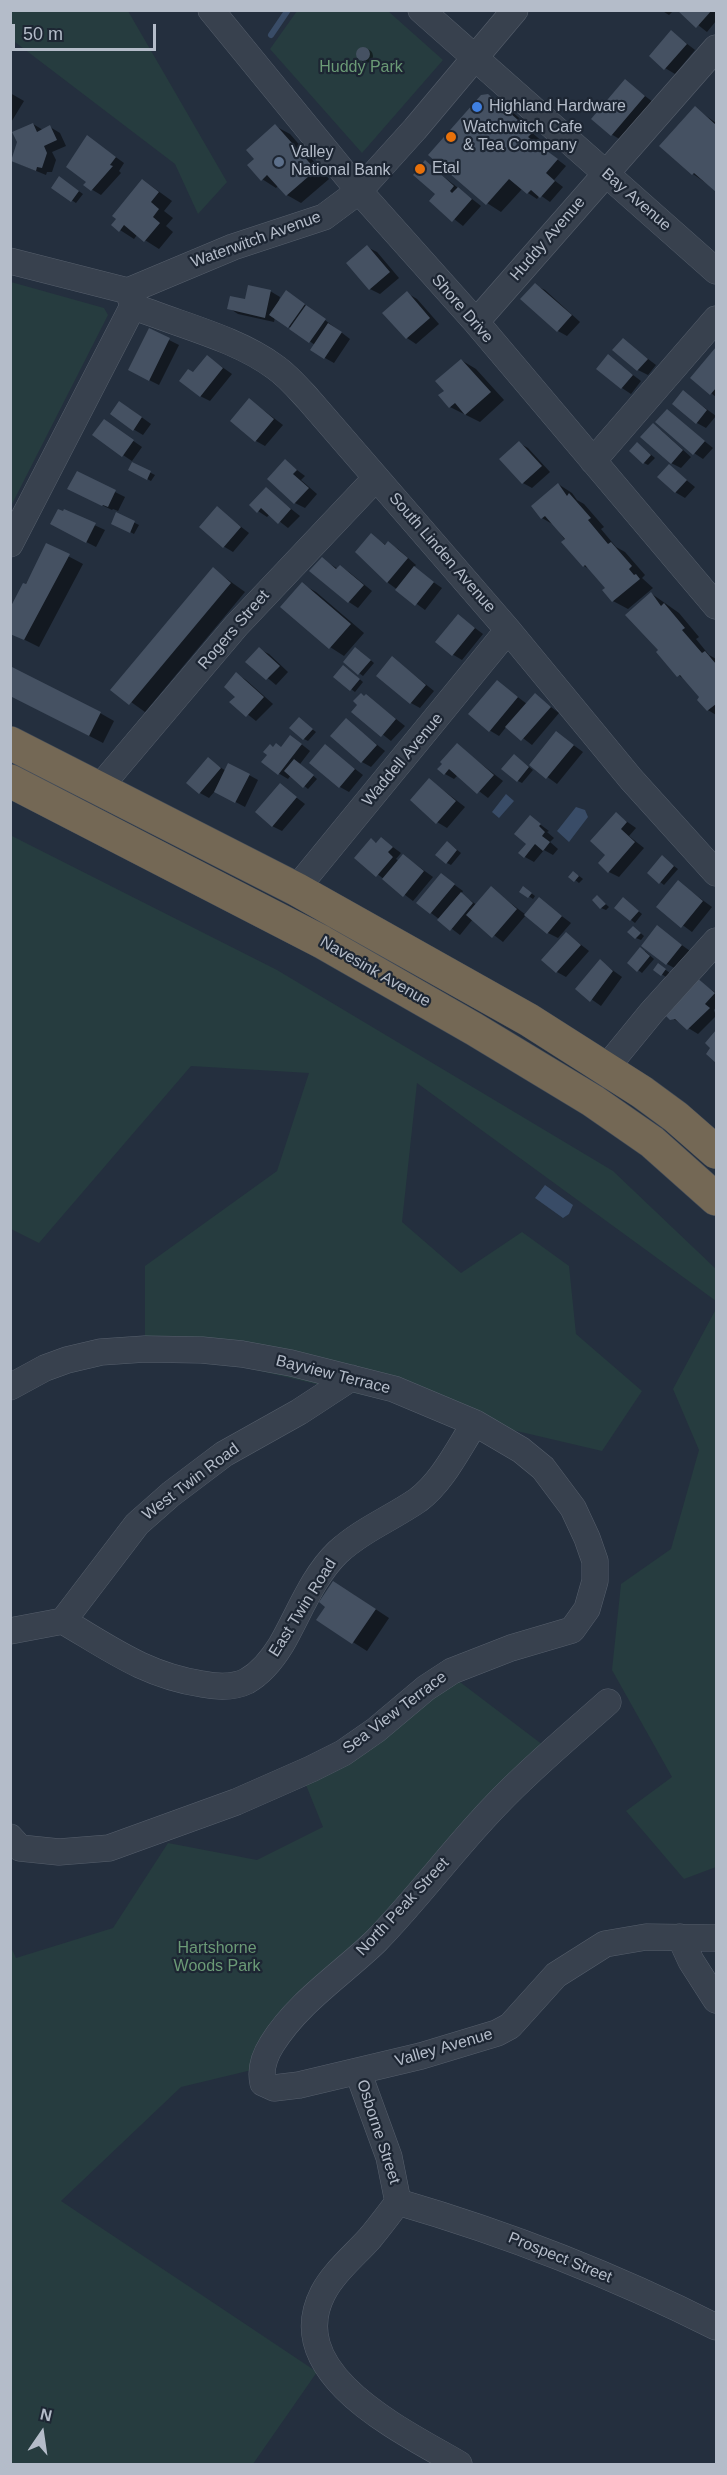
<!DOCTYPE html>
<html>
<head>
<meta charset="utf-8">
<style>
  body { margin:0 }
  #map { position:relative; width:727px; height:2475px; overflow:hidden; background:#242f3e; font-family:Arial,sans-serif }
  canvas { display:block }
  .frame { position:absolute; inset:0; border:12px solid #b4bcc9; pointer-events:none }
  .north { position:absolute; left:12px; top:2403px; width:60px; height:60px; -webkit-text-stroke:4px #1d2633; paint-order:stroke; rotate:13deg; font-size:16px; font-weight:700; line-height:24px; text-align:center; color:#b4bcc9 }
  .north::after { content:''; display:block; margin:auto; width:21px; height:27px; background:#b4bcc9; clip-path:polygon(50% 0,100% 100%,50% 72%,0 100%) }
  .scale { position:absolute; left:12px; top:24px; width:144px; height:27px; box-sizing:border-box; border:3px solid #b4bcc9; border-top:0; padding-left:8px; font-size:18px; line-height:21px; white-space:nowrap; color:#b4bcc9; -webkit-text-stroke:4px #1d2633; paint-order:stroke }
</style>
</head>
<body>
<div id="map">
<canvas width="727" height="2475"></canvas>
<div class="frame"></div>
<div class="north">N</div>
<div class="scale">50 m</div>
</div>
<script>
const ctx = document.querySelector('canvas').getContext('2d');
ctx.lineJoin = 'round';
function fillPath(path, color) { ctx.fillStyle = color; ctx.fill(path, 'evenodd'); }
function strokePath(path, color, width, dash) { ctx.strokeStyle = color; ctx.lineWidth = width; ctx.lineCap = dash ? 'butt' : 'round'; ctx.setLineDash(dash || []); ctx.stroke(path); }
function drawText(font, color, halo, rows, align = 'center') {
  ctx.font = font + ' Arial,sans-serif'; ctx.lineWidth = 4.5; ctx.setLineDash([]); ctx.textBaseline = 'middle'; ctx.strokeStyle = halo; ctx.fillStyle = color; for (const [text, x, y, turn = 0] of rows) {
    ctx.save(); ctx.translate(x, y); ctx.rotate((+turn || 0) * Math.PI / 180); ctx.textAlign = isNaN(turn) ? turn : align; if (halo) ctx.strokeText(text, 0, 0); ctx.fillText(text, 0, 0); ctx.restore();
  }
}
const green = new Path2D(`
  M10,11H128L227,182L198,214L175,164L11,39Z
  M297,11H388L443,60L362,153L270,49Z
  M11,282L104,308L108,315L11,506Z
  M10,835L277,970L613,1171L716,1269V1301L417,1083L402,1222L461,1273L522,1232L569,1266L576,1334L642,1391L602,1451L145,1344V1266L277,1171L309,1073L191,1066L39,1243L11,1229Z
  M716,1309V1867L684,1879L626,1811L672,1777L612,1670L621,1584L671,1549L699,1450L673,1389Z
  M452,1676L543,1745L256,2069L181,2087L61,2201L317,2372L253,2464H11L10,1945L16,1958L113,1928L168,1843L257,1860L323,1827L302,1775Z`);
const water = new Path2D(`
  M506,794L514,801L499,818L492,812Z
  M576,807L585,810L588,817L569,842L557,831Z
  M545,1185L573,1205L569,1214L563,1218L535,1198Z`);
const shadow = new Path2D(`
  M661,10H674L669,15Z
  M679,10H716V21L707,32Z
  M672,32L695,50L675,74L665,68Z
  M359 56a7 7 0 1 1 14 0a7 7 0 1 1-14 0Z
  M625,81L653,102L621,140L611,134Z
  M10,93L24,101L10,124Z
  M488,95L503,104L532,129L530,131L544,143L541,147L566,166L554,180L563,187L550,202L540,195L537,199L522,189L501,212L487,203Z
  M695,108L716,123V190L693,174L661,146Z
  M33,124L43,130L50,127L60,133L66,146L52,152L56,160L52,172H47L46,175L12,161Z
  M275,126L290,134L329,179L301,203L287,195L278,186L276,188L262,179L256,159Z
  M88,137L124,163L119,171L121,173L101,195L91,189L88,182Z
  M425,162L481,206L463,226L431,201L437,194Z
  M143,180L172,201L164,211L173,218L166,226L173,232L159,249L137,235L134,239L120,230Z
  M64,181L83,194L76,203L53,188Z
  M367,247L377,252L399,278L380,294L370,289Z
  M535,285L545,290L580,322L567,336L558,331Z
  M270,291L280,297L278,304L296,298L350,339L334,363L325,358L315,345L275,317L274,322L238,314L229,308Z
  M407,293L417,299L439,324L416,344L407,338Z
  M149,330L179,345L159,385L139,375Z
  M623,340L656,365L648,375L638,370Z
  M716,349V397L692,378Z
  M608,356L641,381L631,394L622,388Z
  M208,357L232,374L210,401L200,396Z
  M461,360L476,369L504,400L480,422L450,407Z
  M683,392L716,416L706,428L697,423Z
  M250,400L283,425L265,446L256,441Z
  M129,408L151,424L143,435L133,429Z
  M667,411L713,448L703,459L694,453Z
  M105,421L142,447L132,461L123,455Z
  M653,425L662,431L691,457L681,468L671,463Z
  M519,443L528,448L550,472L532,488L523,483Z
  M638,444L655,458L648,465L644,463Z
  M285,461L305,476L301,480L317,494L305,508L295,503Z
  M133,464L155,475L151,481L130,470Z
  M669,466L695,487L685,498L675,492Z
  M77,473L125,497L118,511L113,509L112,510L79,494Z
  M558,484L572,493L577,500L584,504L604,527L601,529L616,547L625,552L645,575L642,578L653,588L628,609L613,601L604,590L607,588L593,571L584,566L554,525L542,518Z
  M266,489L300,516L288,528L270,514L267,517L258,511Z
  M217,508L249,533L233,552L223,546Z
  M64,511L105,530L96,547L61,529Z
  M117,514L139,525L134,534L113,523Z
  M371,535L386,545L388,543L398,549L416,565L413,568L442,588L425,610L387,582Z
  M47,545L83,564L39,647L17,636L10,613Z
  M322,559L338,569L340,566L349,572L372,591L358,608L349,602Z
  M213,569L245,592L145,712L113,689Z
  M302,584L316,592L364,633L344,656L330,647Z
  M652,594L679,613L699,637L696,639L709,655L716,659V715L708,710L699,700L702,698L686,680L678,675L660,650Z
  M459,616L483,634L462,660L452,654Z
  M259,649L269,654L288,672L276,685L247,661Z
  M360,651L374,663L363,676L359,673Z
  M393,658L434,691L420,708L411,703Z
  M348,669L363,682L355,692L351,689Z
  M237,674L246,680L273,704L256,721L232,702L237,697Z
  M498,682L527,704L535,695L559,713L532,745L507,726L499,736L489,730Z
  M10,695L100,713L114,721L103,743Z
  M367,696L405,726L391,741L353,711Z
  M346,720L385,751L371,767L362,762Z
  M303,722L316,732L308,741L304,739Z
  M557,733L583,752L557,784L531,765Z
  M300,743L310,751L300,764L317,779L308,789L291,775L288,779L278,773L282,748Z
  M457,745L503,781L488,798L458,775L454,779L445,774Z
  M325,746L363,775L349,792L340,787Z
  M518,758L533,770L522,783L518,781Z
  M208,759L226,771L249,775L258,780L245,807L215,791L209,798L200,793Z
  M430,780L465,807L447,828L437,822Z
  M280,785L305,804L282,831L272,826Z
  M616,814L636,828L629,836L644,848L619,877L609,872L607,854Z
  M530,817L549,831L547,832L554,838L550,842L558,849L553,855L544,850L534,862L525,857Z
  M382,839L401,853L396,859L399,861L404,856L433,877L413,901L356,858L371,840L378,844Z
  M451,845L461,853L451,865L447,863Z
  M666,860L678,869L664,885L649,873Z
  M441,875L463,891L461,894L477,905L491,888L526,915L503,942L473,919L460,935L431,913Z
  M578,875L583,879L579,883L570,876Z
  M678,882L712,907L692,932L658,907Z
  M527,890L535,896L533,899L521,891Z
  M539,899L571,923L558,938L548,933Z
  M601,900L609,907L606,910L601,908Z
  M627,902L642,914L635,923L616,908Z
  M657,927L690,951L676,969L667,964Z
  M637,930L644,936L641,940L636,938Z
  M566,933L589,951L566,977L557,972Z
  M645,951L654,959L642,973L638,970Z
  M600,961L622,977L601,1006L577,989Z
  M663,968L670,973L666,977L655,970Z
  M696,979L716,993V1007L714,1010L716,1016L698,1034L667,1015V1010Z
  M348,1591L389,1618L367,1651L318,1620Z`);
const stream = new Path2D(`
  M271,35L288,10`);
const building = new Path2D(`
  M677,10H712L696,28Z
  M671,30L687,44L664,70L649,56Z
  M356 54a7 7 0 1 1 14 0a7 7 0 1 1-14 0Z
  M625,79L645,96L611,136L591,119Z
  M488,94L518,120L516,122L531,134L528,137L558,159L546,173L555,181L540,198L531,190L527,194L509,179L486,205L428,155L481,95Z
  M695,106L716,125V192L694,173L692,175L659,146Z
  M33,123L37,132L50,125L57,140L44,146L47,153L42,168L37,167L36,171L11,161L17,142L12,132Z
  M275,124L316,170L286,196L267,175L261,181L247,165L254,159L246,150Z
  M87,135L116,157L110,165L113,166L91,191L83,185L86,182L66,167Z
  M425,160L454,186L450,191L452,193L458,187L472,199L452,222L429,201L435,194L413,175Z
  M59,176L79,191L71,202L51,188Z
  M142,179L159,192L151,202L159,209L153,217L160,223L144,242L124,225L119,232L111,225L116,219L112,216Z
  M367,245L390,272L369,290L346,263Z
  M535,283L572,315L557,332L520,299Z
  M248,285L271,290L265,318L227,309L230,296L245,299Z
  M286,290L305,304L288,328L269,315Z
  M407,291L430,318L406,339L382,313Z
  M306,305L326,319L309,343L289,329Z
  M328,323L342,332L324,359L310,350Z
  M149,328L170,338L149,381L128,370Z
  M623,338L648,359L637,371L612,350Z
  M716,347V388L710,395L690,378Z
  M608,354L633,375L621,389L596,369Z
  M207,355L223,368L200,397L179,381L188,369L193,372Z
  M461,359L491,392L465,415L455,403L449,408L438,395L444,391L435,381Z
  M683,390L707,410L696,424L672,404Z
  M249,398L274,419L255,442L230,421Z
  M119,401L142,417L133,431L110,414Z
  M667,409L705,441L693,455L655,422Z
  M104,419L134,440L122,457L92,435Z
  M653,423L683,450L671,464L640,437Z
  M519,441L542,466L522,484L499,459Z
  M637,442L651,455L643,464L629,451Z
  M285,459L297,470L293,474L309,488L294,504L267,479Z
  M132,462L151,471L147,480L128,470Z
  M669,464L687,480L675,493L657,477Z
  M77,471L116,490L108,507L103,505L102,506L67,489Z
  M558,483L567,496L569,493L591,518L588,520L608,544L611,542L632,566L629,569L634,575L636,574L640,579L612,602L602,590L605,588L585,565L583,567L561,542L565,539L545,516L541,519L531,506Z
  M266,487L291,509L278,524L261,508L257,513L249,505Z
  M217,506L241,527L223,548L199,527Z
  M58,509L63,511L64,509L96,523L86,543L50,524Z
  M116,512L135,521L130,533L111,524Z
  M371,533L385,545L388,541L408,558L387,583L355,552Z
  M46,543L70,554L24,640L10,634V608L23,583L26,584Z
  M322,557L336,569L340,565L364,585L348,603L309,571Z
  M414,566L434,582L415,606L395,590Z
  M213,567L231,583L129,705L110,690Z
  M302,582L351,624L329,649L280,607Z
  M651,592L661,606L664,603L685,628L682,630L702,653L705,651L716,664V704L707,711L697,700L699,697L680,675L677,677L656,652L658,650L625,615Z
  M458,614L475,628L452,656L435,642Z
  M259,647L280,666L266,680L245,662Z
  M355,647L371,660L358,675L343,662Z
  M392,656L426,685L410,704L376,676Z
  M343,665L360,679L350,691L333,677Z
  M10,666L101,712L89,736L10,696Z
  M236,672L264,697L246,717L229,702L235,697L224,687Z
  M497,680L518,697L489,732L468,714Z
  M361,693L364,696L366,694L396,719L381,737L351,712L357,705L353,701Z
  M535,693L551,707L521,741L505,727Z
  M299,717L313,729L303,740L289,728Z
  M346,718L377,745L361,763L330,736Z
  M556,731L574,745L546,779L529,765Z
  M290,735L302,744L278,775L261,762L267,755L263,752L270,744L273,747L276,743L281,747Z
  M457,743L494,775L477,794L449,769L444,775L437,769L442,764L440,762Z
  M325,744L355,769L339,788L309,763Z
  M514,754L529,767L517,782L501,769Z
  M208,757L221,768L199,794L186,783Z
  M294,759L314,775L303,788L284,771Z
  M228,763L250,774L235,803L214,792Z
  M429,778L456,801L436,824L410,800Z
  M280,783L297,797L272,827L255,812Z
  M616,812L627,822L621,829L635,842L608,873L598,863L605,855L590,841Z
  M530,815L541,824L539,826L545,832L542,836L550,842L543,851L535,844L524,858L518,853L526,844L514,834Z
  M381,837L393,847L388,852L393,857L376,877L354,858L371,838L376,843Z
  M447,841L457,850L446,864L435,855Z
  M403,854L424,871L403,897L382,879Z
  M662,855L674,866L659,884L647,873Z
  M573,871L579,876L574,882L568,877Z
  M441,873L455,884L430,914L416,903Z
  M678,880L703,901L681,928L656,907Z
  M491,886L517,909L492,938L466,915Z
  M523,886L532,893L528,898L519,892Z
  M461,892L473,903L450,931L437,920Z
  M597,895L606,904L600,909L592,900Z
  M539,897L562,916L547,934L524,915Z
  M623,897L639,911L630,921L614,908Z
  M657,925L682,945L666,965L641,946Z
  M633,926L641,933L635,939L627,932Z
  M566,932L581,945L556,973L541,960Z
  M640,947L650,956L637,972L627,963Z
  M600,959L613,971L590,1002L575,989Z
  M658,963L666,969L661,976L653,970Z
  M696,977L715,993L705,1004L710,1008L687,1030L675,1019L670,1020L666,1016Z
  M716,1030V1063L706,1054L710,1048L705,1043Z
  M333,1581L376,1609L352,1644L316,1620L325,1607L319,1602Z`);
const minor = new Path2D(`
  M211,10L359,191L476,322L716,606
  M421,10L716,271
  M10,261L128,291
  M128,291L133,306C179,325 236,338 275,367C288,376 298,388 309,400L508,630L631,779L716,873
  M128,291L233,247L324,217L359,191L415,129L515,10
  M476,322L716,48
  M593,461L716,319
  M10,544L133,306
  M99,788L236,626L375,479
  M296,889L508,630
  M606,1068L651,1013L716,941
  M10,1387L45,1368L67,1360L101,1352L145,1349L202,1350L242,1354L291,1363L394,1389L475,1423L521,1450L543,1468L573,1508L587,1538L595,1561V1581L587,1609L572,1630L511,1648L452,1671L426,1688L376,1730L343,1753L311,1769L236,1802L109,1848L59,1852L20,1848L10,1837
  M63,1621C111,1649 145,1675 202,1684C217,1687 233,1688 247,1681C261,1673 273,1658 281,1645C299,1614 312,1577 338,1552C362,1530 392,1518 418,1500C443,1481 458,1449 475,1423
  M63,1621L137,1524L171,1494L224,1454L299,1412L351,1378
  M10,1631L63,1621
  M608,1702C571,1735 532,1767 497,1804C455,1847 419,1897 376,1941C342,1974 298,2002 272,2044C265,2055 260,2069 263,2083L274,2088L299,2085L421,2056L497,2033L510,2026L556,1975L605,1944L646,1937L716,1938
  M680,1937L691,1961L716,2000
  M358,2072L389,2157L398,2202C389,2214 380,2226 370,2238C354,2256 334,2272 323,2293C281,2375 405,2432 459,2464
  M398,2202C508,2234 615,2276 716,2327`);
const highway = new Path2D(`
  M10,743L296,889L529,1020L642,1092L676,1117L716,1152
  M10,781L322,942L474,1029L593,1101L652,1142L716,1199`);
const markers = [
  [477,107,6,"#3f7fe0"],
  [451,137,6,"#e8710a"],
  [279,162,6,"#5c6f8a"],
  [420,169,6,"#e8710a"]
];
const parkNames = [
  ["Huddy Park",361,68],
  ["Hartshorne",217,1949],
  ["Woods Park",217,1967]
];
const poiNames = [
  ["Highland Hardware",489,107],
  ["Watchwitch Cafe",463,128],
  ["& Tea Company",463,146],
  ["Valley",291,153],
  ["National Bank",291,171],
  ["Etal",432,169]
];
const streetNames = [
  ["Bay Avenue",636,200,41],
  ["Huddy Avenue",548,239,-49],
  ["Waterwitch Avenue",256,240,-20],
  ["Shore Drive",462,309,49],
  ["South Linden Avenue",442,553,49],
  ["Rogers Street",234,630,-49],
  ["Waddell Avenue",403,760,-50],
  ["Navesink Avenue",375,972,30],
  ["Bayview Terrace",333,1375,14],
  ["West Twin Road",191,1482,-37],
  ["East Twin Road",303,1608,-58],
  ["Sea View Terrace",395,1713,-37],
  ["North Peak Street",403,1907,-47],
  ["Valley Avenue",444,2048,-16],
  ["Osborne Street",378,2132,72],
  ["Prospect Street",560,2258,22]
];
fillPath(green, '#263c3f');
fillPath(water, '#394c67');
fillPath(shadow, '#0007');
strokePath(stream, '#394c67', 6);
fillPath(building, '#455162');
strokePath(minor, '#565f6c', 27);
strokePath(highway, '#434c59', 34);
strokePath(minor, '#38414e', 26);
strokePath(highway, '#746855', 33);
for (const [x, y, r, color] of markers) { const dot = new Path2D(); dot.arc(x, y, r, 0, 2 * Math.PI); ctx.fillStyle = color; ctx.fill(dot); strokePath(dot, '#1d2633', 2); }
drawText('16px', '#6b9a76', '#1d2633', parkNames);
drawText('16px', '#b4bcc9', '#1d2633', poiNames, 'left');
drawText('16px', '#b4bcc9', '#1d2633', streetNames);
</script>
</body>
</html>
